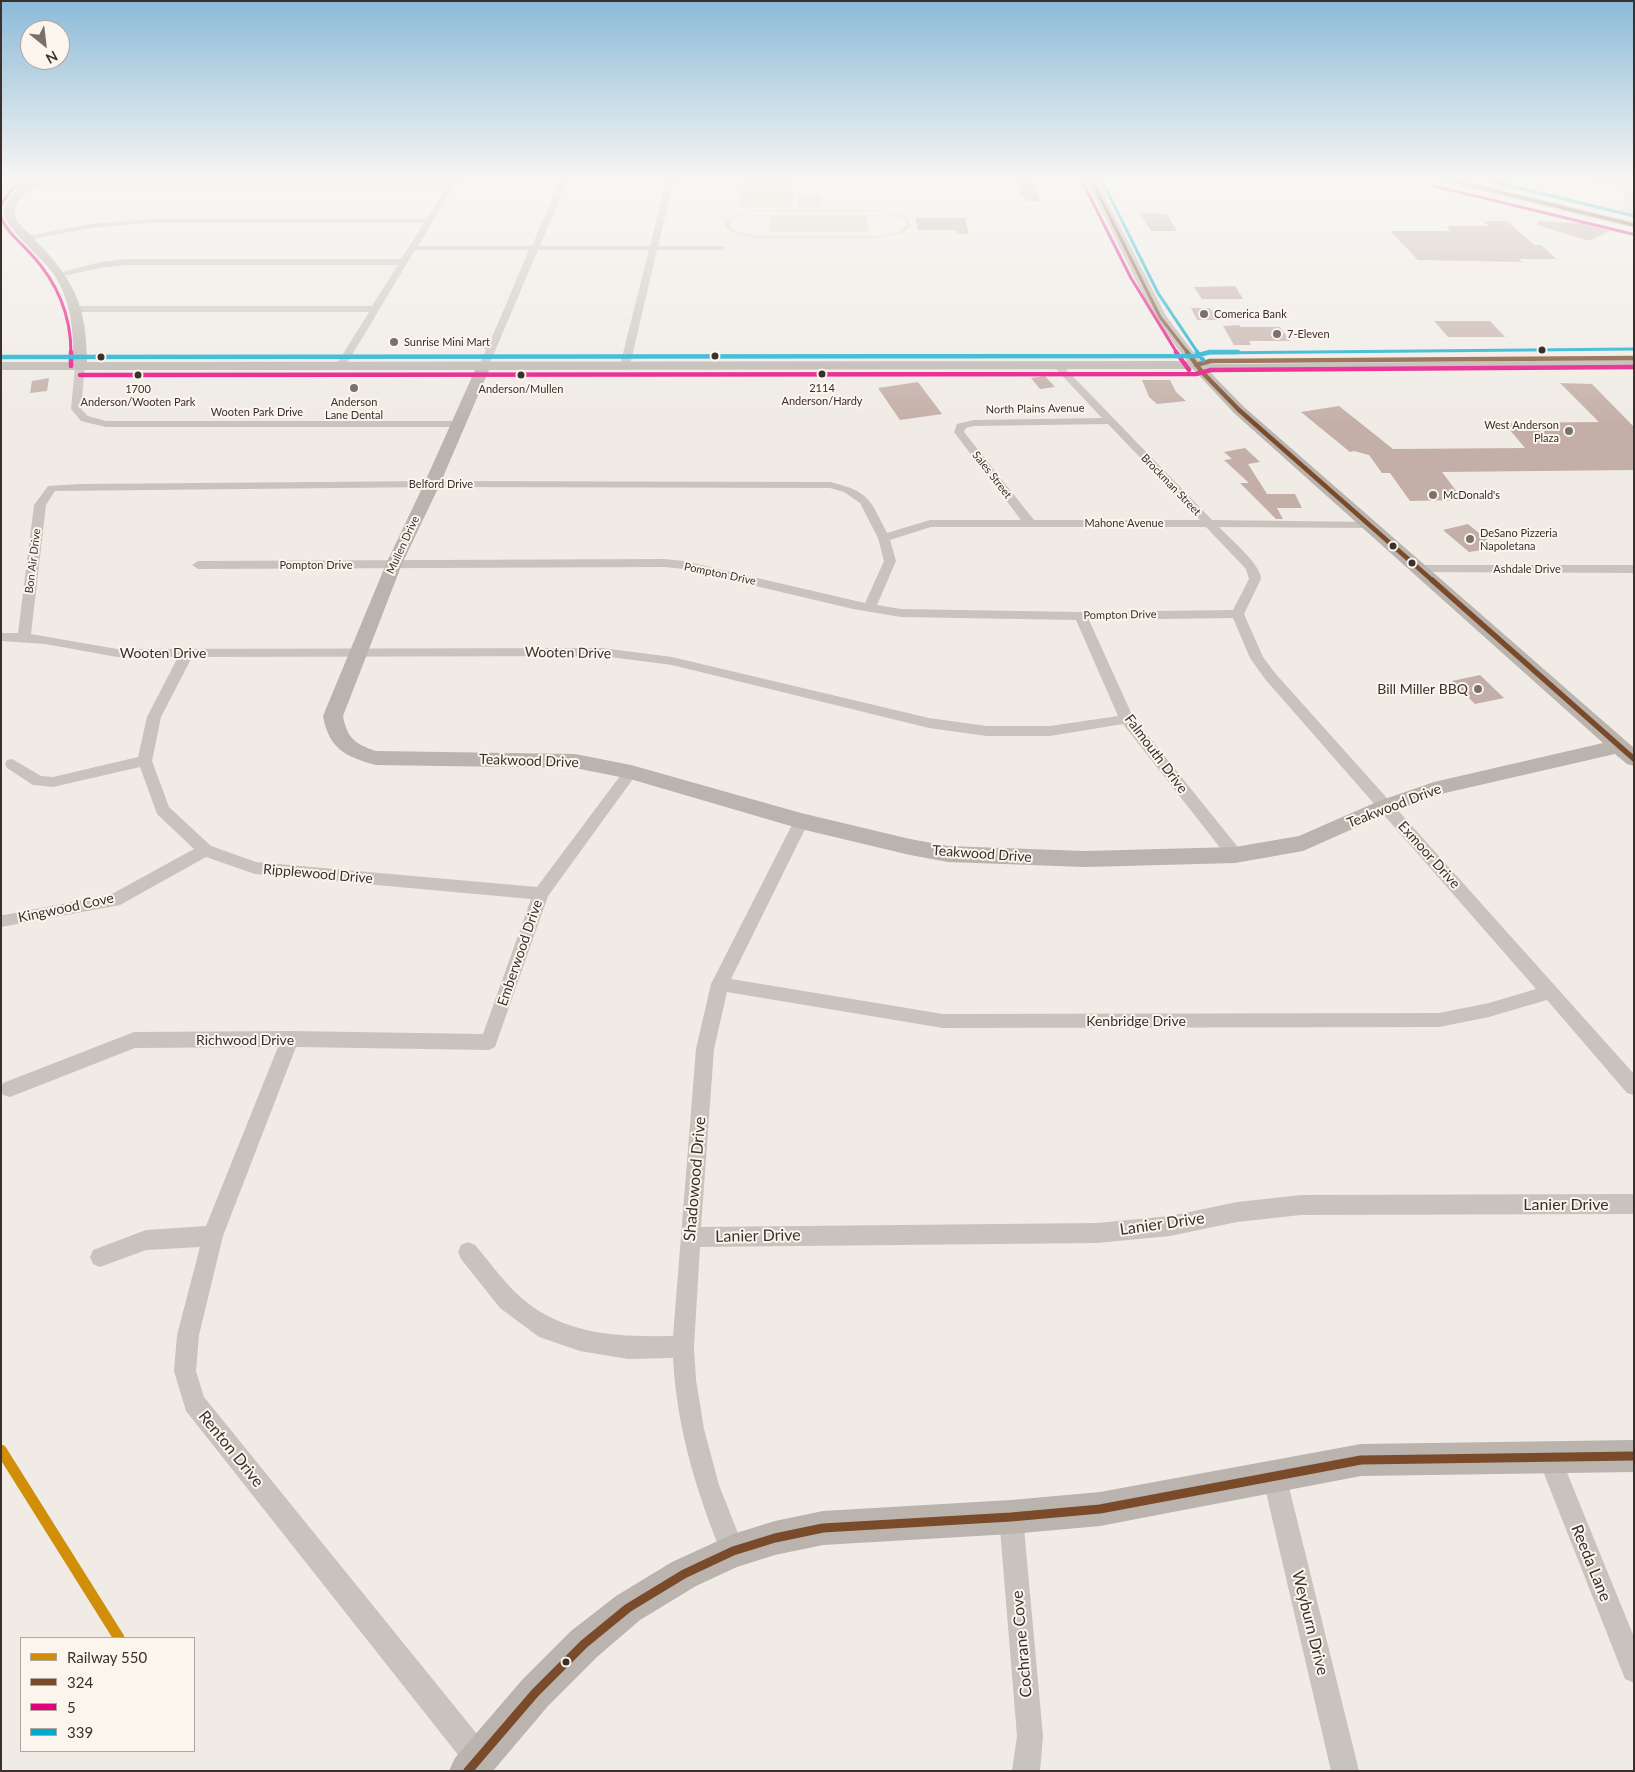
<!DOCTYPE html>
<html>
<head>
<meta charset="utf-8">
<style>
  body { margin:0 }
  #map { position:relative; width:1635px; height:1772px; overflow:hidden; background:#f0ebe5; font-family:Lato,sans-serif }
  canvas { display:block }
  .frame { position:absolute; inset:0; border:2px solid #3b302b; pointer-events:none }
  .legend { position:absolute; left:20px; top:1637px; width:175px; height:115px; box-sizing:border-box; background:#fbf5ee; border:1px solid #aea6a0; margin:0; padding:6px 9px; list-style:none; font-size:15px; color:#3b302b }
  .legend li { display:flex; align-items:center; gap:10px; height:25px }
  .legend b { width:25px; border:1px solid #aea6a0 }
  .north { position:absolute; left:20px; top:20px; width:50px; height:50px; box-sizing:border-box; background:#fbf5ee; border:1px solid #aea6a0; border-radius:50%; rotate:151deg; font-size:14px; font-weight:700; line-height:20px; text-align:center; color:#3b302b }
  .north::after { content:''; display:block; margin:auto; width:18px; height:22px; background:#7a716c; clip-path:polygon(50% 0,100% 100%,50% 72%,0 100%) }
</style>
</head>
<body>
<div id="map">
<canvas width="1635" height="1772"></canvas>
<div class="frame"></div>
<ul class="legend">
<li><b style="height:6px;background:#d18e09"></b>Railway 550</li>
<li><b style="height:6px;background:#7a4b2a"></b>324</li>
<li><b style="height:6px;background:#e5007d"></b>5</li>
<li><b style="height:6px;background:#00a9ce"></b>339</li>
</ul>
<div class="north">N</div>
</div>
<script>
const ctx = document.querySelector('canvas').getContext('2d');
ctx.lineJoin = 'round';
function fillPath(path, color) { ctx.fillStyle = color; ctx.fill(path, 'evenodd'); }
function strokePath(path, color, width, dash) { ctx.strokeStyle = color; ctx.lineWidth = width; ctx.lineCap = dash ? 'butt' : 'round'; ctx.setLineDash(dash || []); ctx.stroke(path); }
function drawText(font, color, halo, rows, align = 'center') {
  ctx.font = font + ' Lato,sans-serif'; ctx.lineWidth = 4; ctx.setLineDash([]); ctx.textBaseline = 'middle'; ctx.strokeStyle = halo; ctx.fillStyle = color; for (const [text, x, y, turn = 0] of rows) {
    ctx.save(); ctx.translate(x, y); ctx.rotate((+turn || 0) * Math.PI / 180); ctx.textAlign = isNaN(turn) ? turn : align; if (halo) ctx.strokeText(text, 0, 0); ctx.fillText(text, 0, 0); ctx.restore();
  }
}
const green = new Path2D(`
  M1569,177H1634V217L1621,212L1625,199L1623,187Z
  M741,183H793L792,195H740Z
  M821,195V207H797V196Z
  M740,196H793V208H739Z
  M755,210H879L905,216L910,221L911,226L901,234L873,238H757L736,234L726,228L725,222L737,214ZM768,211H879L903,218L907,225L896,233L879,236H758L737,232L730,227V222C739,212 755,211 768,211Z
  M770,215H866L868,232H769Z`);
const building = new Path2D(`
  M1024,179L1033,182L1040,201H1026L1024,195H1021L1016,182Z
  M1140,213L1167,214L1177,231H1151Z
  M915,218H965L969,234H957L956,230H918Z
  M1483,221H1507L1534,245H1541L1557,259H1519L1522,262L1418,260L1390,231H1450L1446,226H1488Z
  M1538,221L1580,223L1610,231L1589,241L1537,225Z
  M1235,286L1243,299H1202L1194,287Z
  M1191,308H1210L1217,320H1197Z
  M1434,321H1490L1505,337H1448Z
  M1239,325L1241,327H1280L1290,341H1249L1251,345H1234L1223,326Z
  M1045,376L1055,387L1040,389L1031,378Z
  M49,378L47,391L30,393L32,381Z
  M1142,380H1170L1176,392L1186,401L1157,404L1149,397Z
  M918,382L942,414L900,420L878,388Z
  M1560,383L1592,384L1634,427V470L1442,472L1463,500L1410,501L1390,473H1382L1369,455L1354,451L1350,452L1301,412L1339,406L1393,449L1525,448L1504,423L1599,422Z
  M1245,448L1260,462L1248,464L1267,494H1295L1302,508H1277L1283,519H1276L1240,483H1249L1224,460L1232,459L1224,452Z
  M1468,524L1497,548L1469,552L1443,530Z
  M1480,675L1504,698L1475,704L1452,681Z`);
const street = new Path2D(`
  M459,177H469L454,186L418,246H532L561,177H569L540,246H650L667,177H675L658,246H721L725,248L721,250H657L630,365L625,368L620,365L649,250H538L489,365L484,368L479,365L486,350L484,348L490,342L529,250H415L346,365L341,368L336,365L369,312H75L71,309L75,306H372L398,265H126L100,268L59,277L55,274L100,262L126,259H401L424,223H148L92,228L27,240L23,238L27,236L92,224L148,219H427L446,187H1V183H450Z
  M1057,362L1060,363L1212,520L1371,522L1373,524L1367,528L1219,527C1230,539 1261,564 1261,579L1244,614L1263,657L1275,673L1634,1074V1095L1627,1093L1547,1000L1489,1017L1439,1027L943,1028L727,992L714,1049L701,1227L1097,1223L1170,1216L1237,1202L1301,1195L1634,1194V1214L1301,1215L1237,1222L1170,1236L1097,1243L700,1247L694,1347L696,1380L704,1429L719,1485L745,1551L742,1560L733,1563L724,1560C697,1493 677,1431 673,1358L628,1359L580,1351L539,1337L500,1308L461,1259L458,1252L461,1245L468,1242L475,1245C488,1260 501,1278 515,1292C559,1335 615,1337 673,1336L696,1049L711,984L796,817L801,815L806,817L809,821L731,979L943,1014L1439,1013L1489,1003L1536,989L1265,679L1250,658L1233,618L1089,620L1133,717L1241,851L1243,855L1241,859L1235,861L1229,859L1123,724L1050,736H987L929,728L672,665L602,656L192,657L161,717L152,761L169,807L211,846L256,862L537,887L626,768H636L638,772L548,896L495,1047L489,1050L296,1047L223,1236L199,1335L196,1371L204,1397L490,1750L494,1760L490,1770H470L186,1411L174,1371L177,1335L200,1247L146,1250L100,1267L93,1264L90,1257L93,1250L146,1230L206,1226L278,1047L135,1048L10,1097L3,1095L1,1088L3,1083L134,1032L290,1031L483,1034L531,899L255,874L206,857L120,905L1,927V915H4L110,895L194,849L157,814L140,767L53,787L33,785L7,768L5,764L7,760L12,759L41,776L53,777L138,757L147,717L178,657H117L45,644L1,641V633H18L34,505L48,486L80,484L432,481L830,482C869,491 870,499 887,533L930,520H1021L954,432L957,424L974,420L1102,418L1054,367V363ZM1108,424L1200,520H1034L964,432L966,428L974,426ZM432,487L830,488L844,492L860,503L878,538L884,561L865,603L684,561L664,559L198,561L192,565L198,569L664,567L684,569L853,609L901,617L1076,620L1118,716L1050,726H987L929,718L672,657L602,648L117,649L31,634L46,505L55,491ZM931,527H1206L1246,569L1249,579L1233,610L1081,612L901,609L877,605L896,561L890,540Z
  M80,363L85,366L81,409L88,416L106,421H457L462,424L457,427H106L81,421L71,409L75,366Z
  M1420,565H1634V573L1416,572L1414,569L1416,566Z
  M1549,1444L1557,1448L1634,1637V1683L1625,1679L1537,1456L1541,1448Z
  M1274,1463L1282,1467L1286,1475L1359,1771H1331L1262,1475L1266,1467Z
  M1011,1505L1020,1508L1023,1517L1043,1736L1040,1771H1012L1017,1736L999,1517L1002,1508Z`);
const secondary = new Path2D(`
  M34,177H46C34,191 8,198 17,221C64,270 87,290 87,362L1187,361L1154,317L1085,177H1095L1166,316L1201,362L1216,364L1634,360V368L1209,371L1244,407L1634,748V766L1627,764L1615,754L1445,793L1393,811L1303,851L1235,863L1085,867L948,862L910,855L801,829L630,779L575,768L376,765C346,757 329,749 323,716L386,564L424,484L475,370H1V362H73C74,332 71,299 53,273C43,259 6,228 4,214C2,198 23,185 34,177ZM1193,369L1234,413L1603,743L1434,782L1379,801L1299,836L1235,847L1085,851L948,846L910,839L801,813L631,765L575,754L376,751C355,744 347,738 343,716L402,564L440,484L489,370Z
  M1431,177H1449L1634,222V228L1432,179Z
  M1634,1440V1472L1361,1476L1100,1526L1011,1534L823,1545L775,1555L737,1567L696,1586L640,1620L597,1657L548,1706L493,1771H449L455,1758L522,1680L571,1631L616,1596L672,1562L733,1534L775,1521L823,1511L1011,1500L1100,1492L1361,1444Z`);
const bus1Far3 = new Path2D(`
  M1090,177L1160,317L1188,353
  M1437,177L1634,225`);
const bus1Far2 = new Path2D(`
  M1187,352L1202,372L1239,410L1433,581
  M1196,365L1210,361L1634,358`);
const bus1Far1 = new Path2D(`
  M1432,580L1634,759`);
const bus1 = new Path2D(`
  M468,1771L535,1693L584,1644L628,1608L684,1574L733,1551L775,1538L823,1528L1011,1517L1100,1509L1361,1460L1634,1456`);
const bus2Far1 = new Path2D(`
  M1082,181L1131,278L1177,353
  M1434,186L1632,234
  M1,205L11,190L26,177
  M1,218C8,233 20,242 31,254C57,282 71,315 71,353`);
const bus2 = new Path2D(`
  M71,352V366
  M1176,352L1189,370
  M80,375L1196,374L1211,370L1634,367`);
const bus3Far1 = new Path2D(`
  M1100,177L1158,293L1198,353
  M1474,177L1634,216
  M1206,353L1634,349`);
const bus3 = new Path2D(`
  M1197,352L1203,360
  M1,357L1195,356L1210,352H1238`);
const rail1 = new Path2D(`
  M1,1450L119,1638`);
const markers = [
  [1204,314,5,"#7a716c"],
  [1277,334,5,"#7a716c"],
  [394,342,5,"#7a716c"],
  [1542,350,4.5,"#3b302b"],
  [715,356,4.5,"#3b302b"],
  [101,357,4.5,"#3b302b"],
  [822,374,4.5,"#3b302b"],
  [138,375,4.5,"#3b302b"],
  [521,375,4.5,"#3b302b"],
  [354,388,5,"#7a716c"],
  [1569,431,5,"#7a716c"],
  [1433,495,5,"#7a716c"],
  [1470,539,5,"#7a716c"],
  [1393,546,4.5,"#3b302b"],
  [1412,563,4.5,"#3b302b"],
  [1478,689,5,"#7a716c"],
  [566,1662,4.5,"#3b302b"]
];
const farPoinames = [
  ["Comerica Bank",1214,314],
  ["7-Eleven",1287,334],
  ["Sunrise Mini Mart",404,342],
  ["Anderson",354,402,"center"],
  ["Lane Dental",354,415,"center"],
  ["West Anderson",1559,425,"right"],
  ["Plaza",1559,438,"right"],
  ["McDonald's",1443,495],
  ["DeSano Pizzeria",1480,533],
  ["Napoletana",1480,546]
];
const farBusnames = [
  ["2114",822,388],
  ["Anderson/Hardy",822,401],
  ["1700",138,389],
  ["Anderson/Wooten Park",138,402],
  ["Anderson/Mullen",521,389]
];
const farStreetnames = [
  ["North Plains Avenue",1035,409,-1],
  ["Wooten Park Drive",257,412],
  ["Sales Street",992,475,52],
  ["Belford Drive",441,484],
  ["Brockman Street",1171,485,46],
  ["Mahone Avenue",1124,523],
  ["Mullen Drive",403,545,-65],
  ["Bon Air Drive",33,561,-83],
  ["Pompton Drive",316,565],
  ["Ashdale Drive",1527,569],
  ["Pompton Drive",720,574,12],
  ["Pompton Drive",1120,615,-1]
];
const streetNames = [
  ["Wooten Drive",163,653],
  ["Wooten Drive",568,653,1],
  ["Falmouth Drive",1156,754,53],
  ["Teakwood Drive",529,761,2],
  ["Teakwood Drive",1394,806,-21],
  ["Teakwood Drive",982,854,4],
  ["Exmoor Drive",1429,855,48],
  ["Ripplewood Drive",318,874,5],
  ["Kingwood Cove",66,908,-12],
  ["Emberwood Drive",520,953,-71],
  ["Kenbridge Drive",1136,1021],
  ["Richwood Drive",245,1040]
];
const poiNames = [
  ["Bill Miller BBQ",1468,689]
];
const nearStreetnames = [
  ["Shadowood Drive",695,1179,-85],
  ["Lanier Drive",1566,1205],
  ["Lanier Drive",1162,1224,-8],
  ["Lanier Drive",758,1236,-1],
  ["Renton Drive",231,1449,51],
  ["Reeda Lane",1591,1563,68],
  ["Weyburn Drive",1310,1623,76],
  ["Cochrane Cove",1022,1644,-95]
];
fillPath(green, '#d1d6bf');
fillPath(building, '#c3afa7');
fillPath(street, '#c9c3be');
fillPath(secondary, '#bab3ae');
strokePath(bus1Far3, '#7a4b2a', 3);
strokePath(bus1Far2, '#7a4b2a', 4.5);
strokePath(bus1Far1, '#7a4b2a', 5.5);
strokePath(bus1, '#7a4b2a', 9);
strokePath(bus2Far1, '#e5007d', 3);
strokePath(bus2, '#e5007d', 4.5);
strokePath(bus3Far1, '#00a9ce', 3);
strokePath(bus3, '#00a9ce', 4.5);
strokePath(rail1, '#d18e09', 11);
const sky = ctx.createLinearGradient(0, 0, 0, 425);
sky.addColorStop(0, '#8bbad8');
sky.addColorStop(0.42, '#f8f6f3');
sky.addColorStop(1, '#f8f6f300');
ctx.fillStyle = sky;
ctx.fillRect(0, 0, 1635, 425);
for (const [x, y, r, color] of markers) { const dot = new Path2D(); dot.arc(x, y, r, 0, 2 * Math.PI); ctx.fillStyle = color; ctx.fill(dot); strokePath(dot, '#fbf5ee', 2); }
drawText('11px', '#3b302b', '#fbf5ee', farPoinames, 'left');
drawText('11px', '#3b302b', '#fbf5ee', farBusnames);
drawText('11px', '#3b302b', '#fbf5ee', farStreetnames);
drawText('14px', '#3b302b', '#fbf5ee', streetNames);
drawText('14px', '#3b302b', '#fbf5ee', poiNames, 'right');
drawText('16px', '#3b302b', '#fbf5ee', nearStreetnames);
</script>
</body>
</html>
